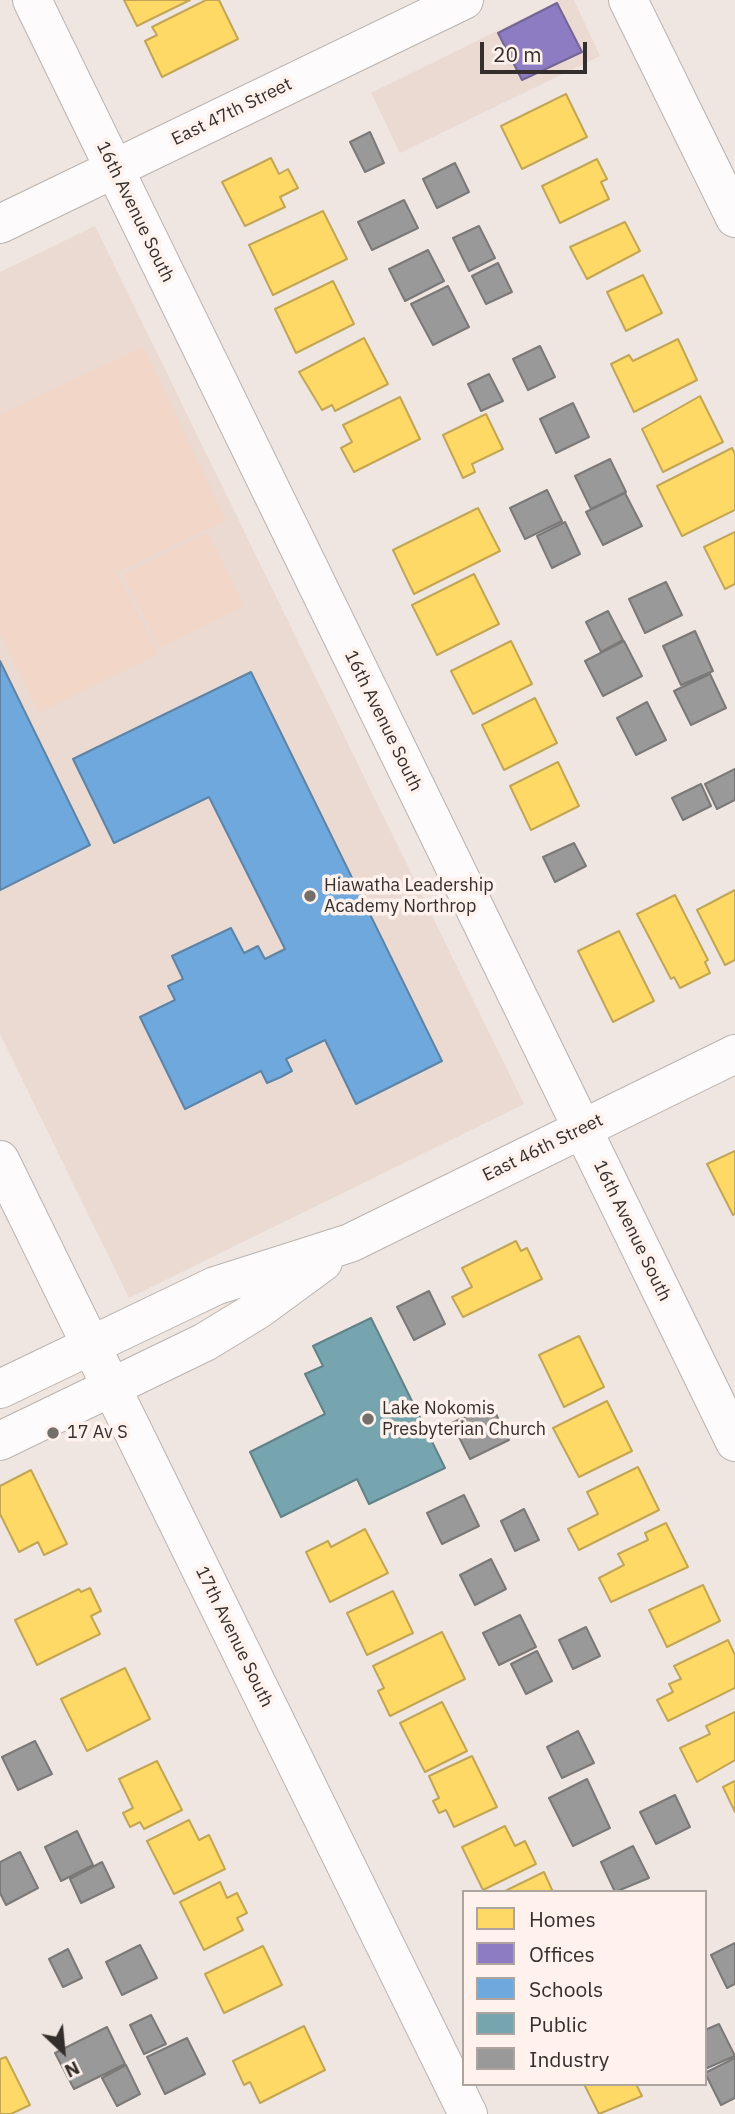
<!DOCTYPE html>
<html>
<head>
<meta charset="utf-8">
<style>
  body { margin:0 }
  #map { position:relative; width:735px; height:2114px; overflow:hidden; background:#efe6e2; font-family:"IBM Plex Sans",sans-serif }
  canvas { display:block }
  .legend { position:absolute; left:462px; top:1890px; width:245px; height:196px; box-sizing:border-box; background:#fff2ec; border:2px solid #aea49f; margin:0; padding:9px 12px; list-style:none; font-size:21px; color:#342f2c }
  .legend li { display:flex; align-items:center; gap:14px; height:35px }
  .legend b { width:35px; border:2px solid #aea49f }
  .north { position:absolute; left:28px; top:2016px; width:70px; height:70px; -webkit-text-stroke:5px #fff2ec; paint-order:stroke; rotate:154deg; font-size:19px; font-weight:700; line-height:28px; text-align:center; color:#342f2c }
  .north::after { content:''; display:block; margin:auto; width:24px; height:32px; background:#342f2c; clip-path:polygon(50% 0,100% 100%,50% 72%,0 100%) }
  .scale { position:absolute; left:480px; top:42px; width:107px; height:32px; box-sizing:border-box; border:4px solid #342f2c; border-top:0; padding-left:9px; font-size:21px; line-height:24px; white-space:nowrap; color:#342f2c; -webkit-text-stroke:5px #fff2ec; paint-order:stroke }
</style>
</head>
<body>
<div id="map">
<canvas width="735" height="2114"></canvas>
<ul class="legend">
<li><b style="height:19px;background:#ffd966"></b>Homes</li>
<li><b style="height:19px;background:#8e7cc3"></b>Offices</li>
<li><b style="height:19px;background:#6fa8dc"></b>Schools</li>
<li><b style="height:19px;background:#76a5af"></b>Public</li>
<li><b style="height:19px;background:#999"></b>Industry</li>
</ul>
<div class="north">N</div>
<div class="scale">20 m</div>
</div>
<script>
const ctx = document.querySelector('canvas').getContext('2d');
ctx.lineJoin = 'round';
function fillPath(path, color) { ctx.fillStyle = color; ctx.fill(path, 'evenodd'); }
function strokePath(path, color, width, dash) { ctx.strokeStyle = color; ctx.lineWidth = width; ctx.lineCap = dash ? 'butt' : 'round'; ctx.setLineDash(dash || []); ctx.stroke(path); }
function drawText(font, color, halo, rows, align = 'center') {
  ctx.font = font + ' "IBM Plex Sans",sans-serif'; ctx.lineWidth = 7; ctx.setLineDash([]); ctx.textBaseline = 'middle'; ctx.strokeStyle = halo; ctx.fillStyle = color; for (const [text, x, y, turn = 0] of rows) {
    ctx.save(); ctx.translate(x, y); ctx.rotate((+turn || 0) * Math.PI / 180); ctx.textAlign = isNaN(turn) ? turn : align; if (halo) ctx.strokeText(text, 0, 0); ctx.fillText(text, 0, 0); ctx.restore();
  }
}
const built = new Path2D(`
  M560,0H574L600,56L400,153L371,93Z
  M95,226L524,1104L129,1298L0,1034V272Z`);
const green = new Path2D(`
  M143,346L226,520L117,573L159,654L39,713L0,634V415Z
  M208,532L244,606L160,648L122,574Z`);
const homes = new Path2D(`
  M124,0H190L137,26Z
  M206,0H219L238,39L162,77L145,41L157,35L152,27Z
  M566,94L587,137L522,169L501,126Z
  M271,158L279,174L288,169L298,188L280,197L285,207L245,226L222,182Z
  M597,159L607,179L601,182L609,199L560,223L542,186Z
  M323,211L347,259L273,295L249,245Z
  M625,222L640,251L587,279L570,247Z
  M643,275L662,313L626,331L607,292Z
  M333,281L354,324L296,353L275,309Z
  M364,338L388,384L335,411L332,405L322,410L299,372Z
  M678,339L697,380L634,412L611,364L629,355L633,361Z
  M700,396L723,442L663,472L642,429Z
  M400,397L420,439L354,472L341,448L352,442L343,425Z
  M486,414L503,449L472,464L475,472L463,478L443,435Z
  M732,448L735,454V510L682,536L657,486Z
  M478,508L500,551L414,594L393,550Z
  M735,532V584L725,589L704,547Z
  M474,574L499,624L437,655L412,605Z
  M511,641L532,684L473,714L451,671Z
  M535,698L557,743L504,770L482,725Z
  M558,762L579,806L531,830L510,786Z
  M735,890V960L725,965L697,910Z
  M675,895L708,960L705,962L710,973L680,988L674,977L671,979L637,914Z
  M619,931L654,1001L613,1022L578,951Z
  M735,1151V1214L733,1215L707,1164Z
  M516,1241L521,1251L527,1248L542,1279L463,1317L452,1297L472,1287L462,1268Z
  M579,1336L604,1387L564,1407L539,1355Z
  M607,1401L632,1451L579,1477L553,1428Z
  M638,1467L659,1510L579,1550L568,1529L598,1514L587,1492Z
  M31,1470L67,1544L44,1555L38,1542L19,1552L0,1514V1486Z
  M666,1523L688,1567L611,1602L599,1578L624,1565L618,1554L648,1540L645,1533Z
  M365,1529L388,1573L330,1602L306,1552L328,1541L331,1547Z
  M703,1585L720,1621L667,1647L649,1610Z
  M90,1588L101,1611L91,1616L100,1634L37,1665L15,1620L79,1589L81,1592Z
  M393,1591L413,1633L367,1655L347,1613Z
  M442,1632L465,1679L390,1716L378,1691L384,1688L373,1666Z
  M728,1640L735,1655V1688L668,1721L657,1700L673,1692L669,1684L681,1679L674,1666Z
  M125,1668L150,1719L87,1751L61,1699Z
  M442,1702L467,1751L425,1772L400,1723Z
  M735,1712V1760L697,1782L680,1748L710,1734L706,1726Z
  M472,1756L497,1807L454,1827L446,1810L439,1813L433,1801L439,1798L429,1776Z
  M157,1761L182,1810L144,1829L140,1822L130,1827L123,1813L133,1808L119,1779Z
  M735,1781V1812L723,1787Z
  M189,1820L199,1840L209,1835L225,1869L174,1894L147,1841Z
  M505,1826L515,1846L525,1841L536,1864L483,1890L462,1847Z
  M544,1872L553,1892H503Z
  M220,1882L227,1898L237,1893L247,1913L237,1918L243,1930L204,1950L180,1902Z
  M263,1946L282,1985L224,2013L205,1974Z
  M304,2026L325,2070L260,2103L250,2082L244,2085L233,2061Z
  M6,2057L30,2105L11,2114H0V2059Z
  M584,2084H636L642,2096L599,2114Z`);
const offices = new Path2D(`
  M557,3L582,52L522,80L498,33Z`);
const schools = new Path2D(`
  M0,661L90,845L0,890Z
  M251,672L442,1061L356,1104L325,1040L286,1059L292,1071L281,1077L267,1083L261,1071L185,1109L140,1017L175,1000L168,986L183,979L172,956L231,928L244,953L258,946L265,959L285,949L209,797L114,843L73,759Z`);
const public = new Path2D(`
  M371,1318L445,1468L369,1504L357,1479L281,1517L250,1452L325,1414L305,1374L323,1366L313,1346Z`);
const industry = new Path2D(`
  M370,132L384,163L365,172L350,142Z
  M455,163L469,192L437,208L423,179Z
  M404,200L418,228L372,250L358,222Z
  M479,226L495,258L469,271L453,238Z
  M428,250L444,281L405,301L389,269Z
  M498,263L512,292L486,304L472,276Z
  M448,286L469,327L433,345L411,304Z
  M540,346L555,377L528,390L513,359Z
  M489,374L503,401L481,411L468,384Z
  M573,403L589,437L556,453L540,419Z
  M610,459L626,492L591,509L575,476Z
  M547,490L562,521L525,539L510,508Z
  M625,493L642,526L603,545L586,512Z
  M565,522L580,554L552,568L537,536Z
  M666,582L682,615L645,633L629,599Z
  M608,611L623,640L601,652L586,622Z
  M695,631L713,671L681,685L663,646Z
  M624,641L642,676L603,696L585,661Z
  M710,674L726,708L691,725L674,691Z
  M647,702L666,740L636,755L617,718Z
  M735,769V800L717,809L705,784Z
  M701,784L711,806L683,820L672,798Z
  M574,843L586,866L555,882L543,857Z
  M429,1291L445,1324L414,1340L397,1307Z
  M491,1404L509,1440L470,1459L452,1423Z
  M464,1495L479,1526L442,1544L427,1513Z
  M524,1509L539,1540L515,1551L501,1521Z
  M491,1559L506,1589L475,1605L460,1575Z
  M520,1615L536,1647L499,1665L483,1633Z
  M586,1627L600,1656L573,1669L559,1640Z
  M537,1651L552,1681L526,1694L511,1664Z
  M578,1731L594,1763L562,1778L547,1747Z
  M35,1741L52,1774L18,1790L2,1757Z
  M587,1779L610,1828L573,1846L549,1798Z
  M675,1795L690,1827L656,1844L640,1812Z
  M77,1831L93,1865L61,1881L45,1847Z
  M633,1846L649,1878L615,1892L601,1862Z
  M20,1852L38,1888L6,1905L0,1893V1862Z
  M102,1862L114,1887L81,1903L70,1879Z
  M735,1943V1984L727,1988L711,1955Z
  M140,1945L157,1978L122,1995L106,1962Z
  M68,1949L82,1978L63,1987L49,1959Z
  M151,2015L166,2044L144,2054L130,2025Z
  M719,2024L735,2056L705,2069V2030Z
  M107,2027L125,2064L74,2089L55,2053Z
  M187,2038L205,2074L165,2094L147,2057Z
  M735,2058V2098L721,2105L705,2073Z
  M126,2065L140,2094L117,2106L102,2078Z`);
const minor = new Path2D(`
  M32,0L735,1442
  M628,0L735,218
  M0,224L464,0
  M0,1160L468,2114`);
const major = new Path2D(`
  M0,1389L215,1286L350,1243L735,1054
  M0,1441L205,1342L259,1309L323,1262`);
const markers = [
  [310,896,7,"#756f6c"],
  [368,1419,7,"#756f6c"],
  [53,1433,7,"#756f6c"]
];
const streetNames = [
  ["East 47th Street",232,112,-26],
  ["16th Avenue South",135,212,64],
  ["16th Avenue South",383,721,64],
  ["East 46th Street",543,1148,-26],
  ["16th Avenue South",632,1231,64],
  ["17th Avenue South",234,1637,64]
];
const poiNames = [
  ["Hiawatha Leadership",324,886],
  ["Academy Northrop",324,907],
  ["Lake Nokomis",382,1409],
  ["Presbyterian Church",382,1430],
  ["17 Av S",67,1433]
];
fillPath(built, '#eadad2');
fillPath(green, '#f2d6c8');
fillPath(homes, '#ffd966');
strokePath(homes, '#c2a655', 2);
fillPath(offices, '#8e7cc3');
strokePath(offices, '#736596', 2);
fillPath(schools, '#6fa8dc');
strokePath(schools, '#5d84a7', 2);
fillPath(public, '#76a5af');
strokePath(public, '#628288', 2);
fillPath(industry, '#999');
strokePath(industry, '#7b7978', 2);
strokePath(minor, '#bab3b0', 40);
strokePath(major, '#bab3b0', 40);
strokePath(minor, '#fdfbfb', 38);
strokePath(major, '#fdfbfb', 38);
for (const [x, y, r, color] of markers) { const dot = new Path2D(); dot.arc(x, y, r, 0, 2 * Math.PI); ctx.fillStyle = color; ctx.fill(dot); strokePath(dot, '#fff2ec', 2.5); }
drawText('18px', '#342f2c', '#fff2ec', streetNames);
drawText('18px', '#342f2c', '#fff2ec', poiNames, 'left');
</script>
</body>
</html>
